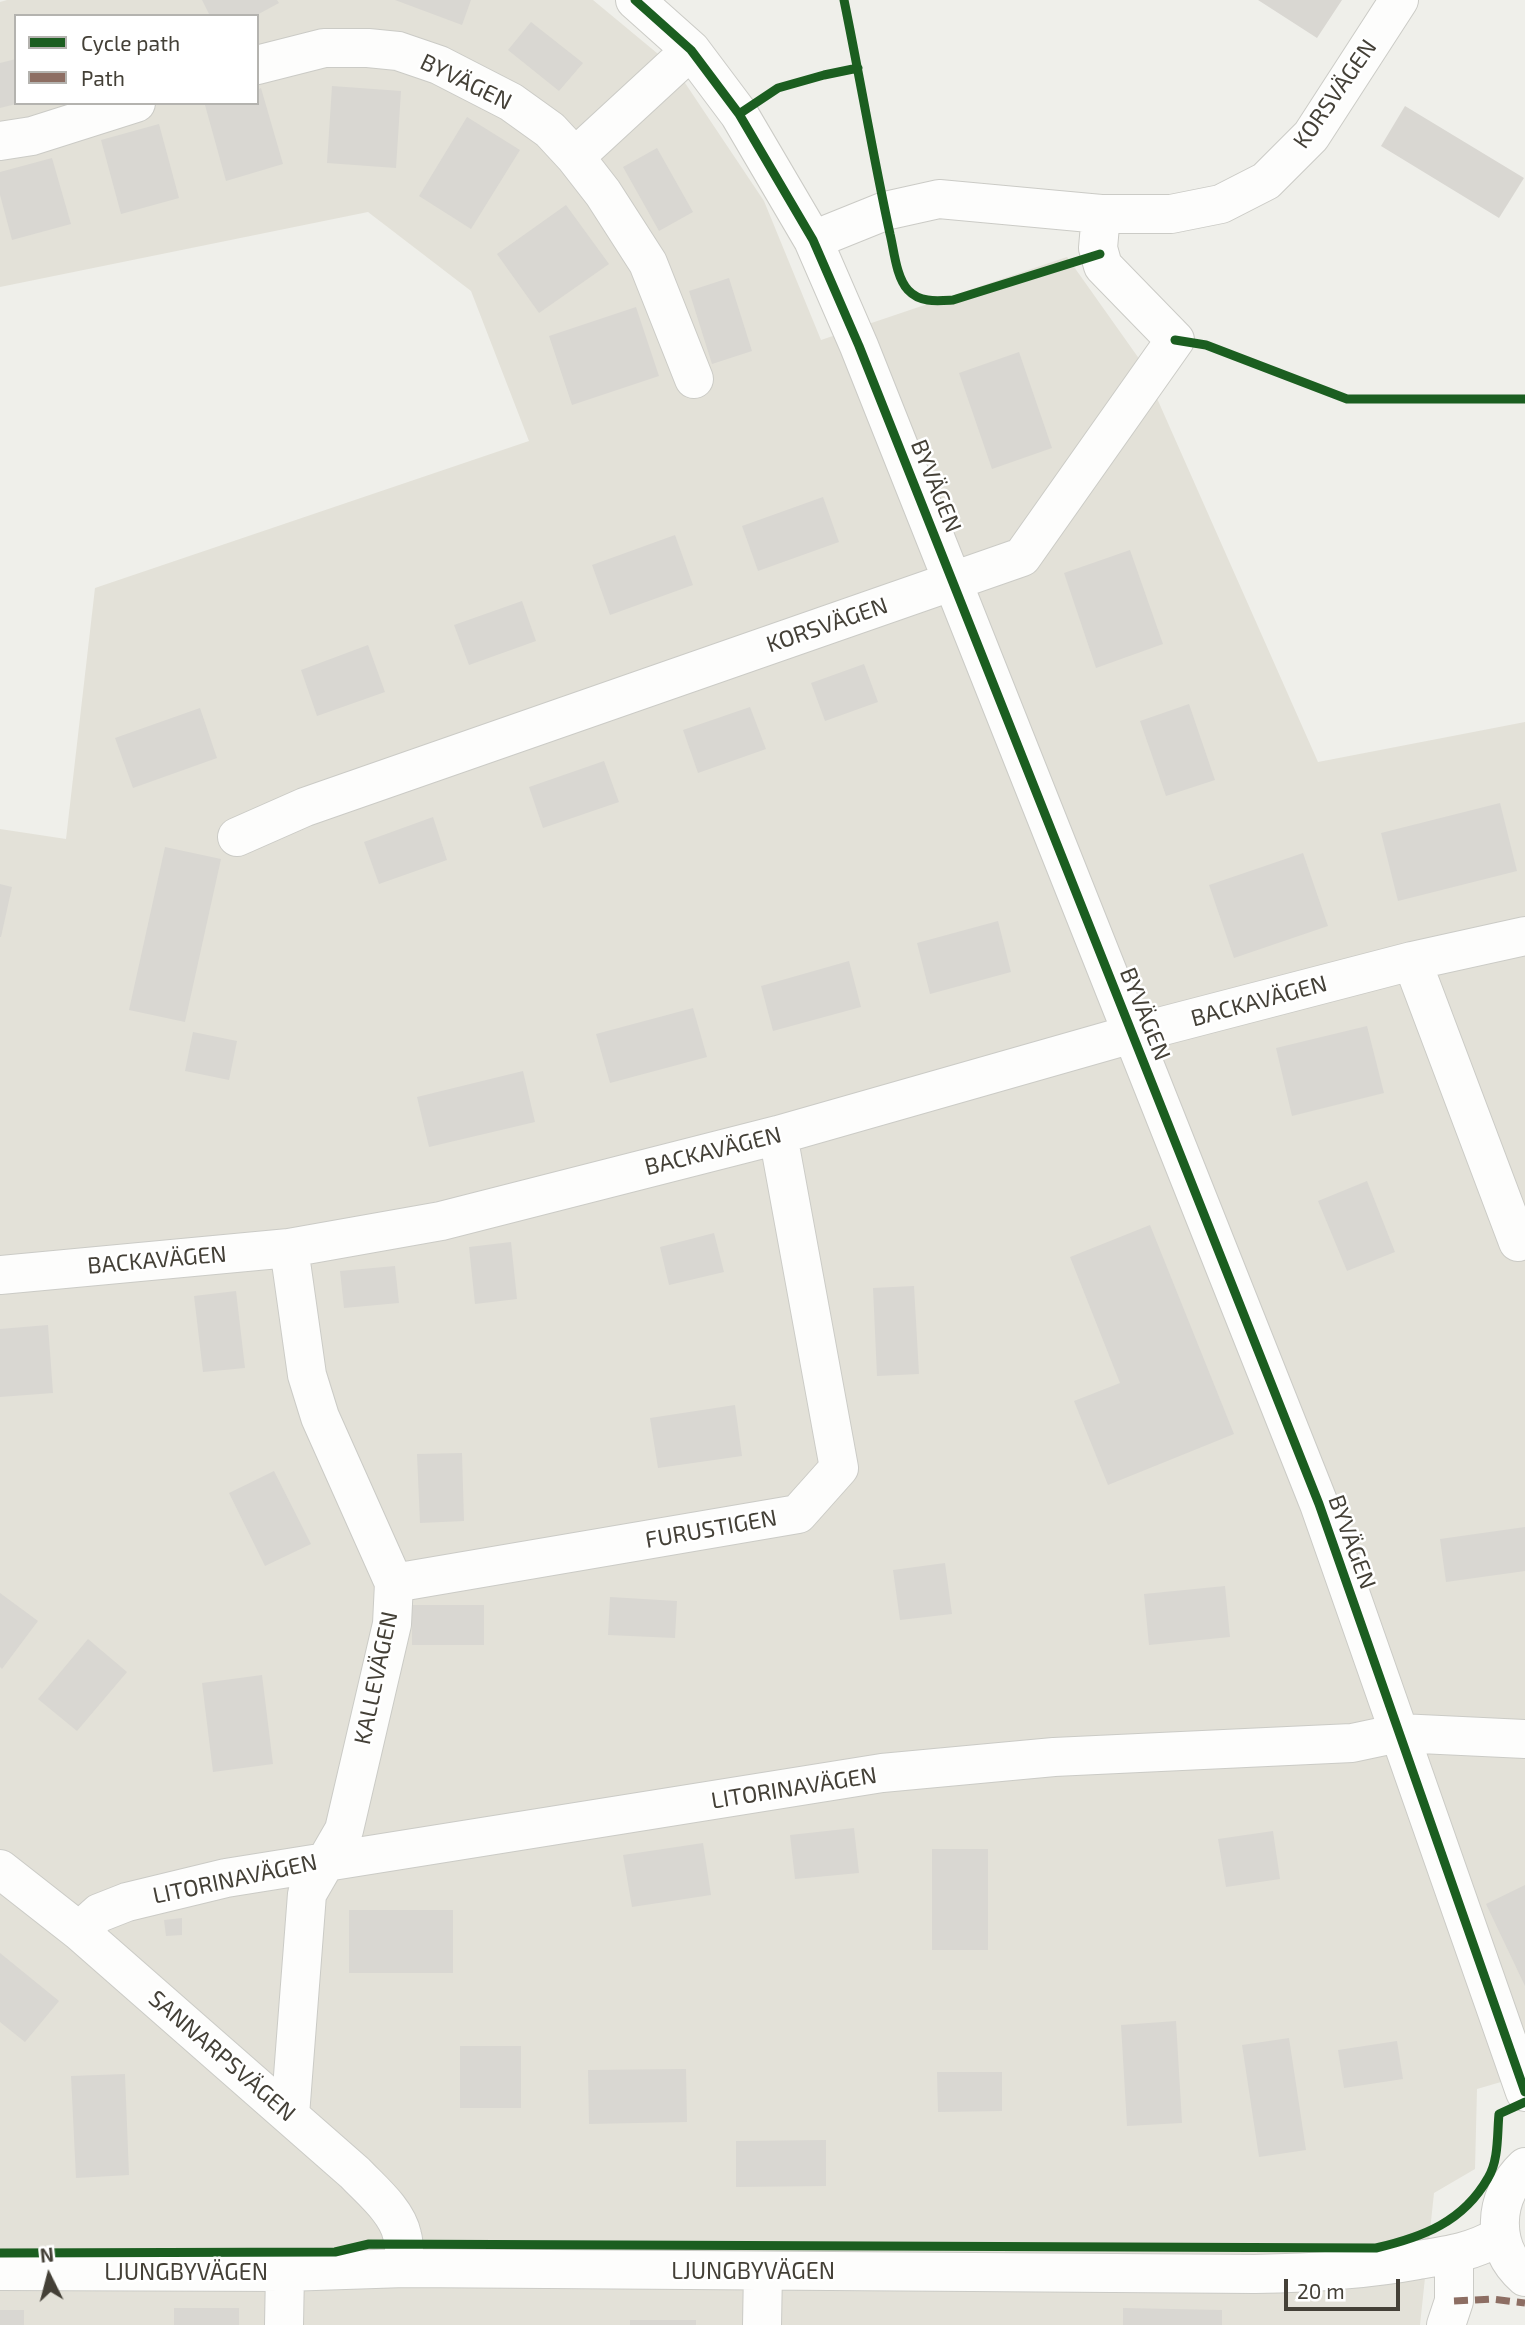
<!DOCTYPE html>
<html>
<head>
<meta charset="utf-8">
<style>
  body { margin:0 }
  #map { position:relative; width:1525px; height:2325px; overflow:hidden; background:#efefea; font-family:"Exo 2",sans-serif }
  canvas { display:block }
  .legend { position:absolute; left:14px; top:14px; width:245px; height:91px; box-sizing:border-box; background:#fff; border:2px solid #b4b3af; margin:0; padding:9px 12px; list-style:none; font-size:21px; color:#444037 }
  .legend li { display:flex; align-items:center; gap:14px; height:35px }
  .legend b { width:35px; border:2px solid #b4b3af }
  .north { position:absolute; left:14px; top:2241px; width:70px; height:70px; -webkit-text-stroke:5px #fff; paint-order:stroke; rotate:354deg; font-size:19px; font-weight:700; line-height:28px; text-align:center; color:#444037 }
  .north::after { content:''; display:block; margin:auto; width:24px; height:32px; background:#444037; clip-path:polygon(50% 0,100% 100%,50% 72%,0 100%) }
  .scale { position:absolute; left:1284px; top:2279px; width:116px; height:32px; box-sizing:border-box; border:4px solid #444037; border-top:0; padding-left:9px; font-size:21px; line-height:24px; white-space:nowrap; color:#444037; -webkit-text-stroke:5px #fff; paint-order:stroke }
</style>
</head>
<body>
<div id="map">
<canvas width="1525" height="2325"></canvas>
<ul class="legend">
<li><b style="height:9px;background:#1b5e20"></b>Cycle path</li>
<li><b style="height:9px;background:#8d6e63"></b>Path</li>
</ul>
<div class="north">N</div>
<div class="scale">20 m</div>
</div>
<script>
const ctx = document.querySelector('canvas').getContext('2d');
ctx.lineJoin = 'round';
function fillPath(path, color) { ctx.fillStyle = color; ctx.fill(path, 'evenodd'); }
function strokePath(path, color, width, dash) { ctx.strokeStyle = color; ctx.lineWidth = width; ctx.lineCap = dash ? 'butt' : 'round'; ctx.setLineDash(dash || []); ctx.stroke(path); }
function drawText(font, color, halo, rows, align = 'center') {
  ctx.font = font + ' "Exo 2",sans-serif'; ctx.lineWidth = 5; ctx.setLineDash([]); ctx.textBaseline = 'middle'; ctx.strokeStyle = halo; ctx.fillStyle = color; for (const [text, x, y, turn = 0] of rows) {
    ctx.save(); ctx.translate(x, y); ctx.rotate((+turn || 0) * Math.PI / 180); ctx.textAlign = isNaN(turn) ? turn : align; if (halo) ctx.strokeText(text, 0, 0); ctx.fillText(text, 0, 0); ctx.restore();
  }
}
const residential = new Path2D(`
  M7,0H593L675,68L764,201L821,340L1067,257L1140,360L1318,762L1525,722V2075L1477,2089L1475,2169L1434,2193L1420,2325H0V829L66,839L95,588L529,441L471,291L368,212L0,287V2ZM16,16H257V103H16Z`);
const building = new Path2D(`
  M202,0H277L279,3L255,16H210Z
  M395,0H471L462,25Z
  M1258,0H1342L1317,38Z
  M531,22L583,63L559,91L508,50Z
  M16,59V104L0,108V63Z
  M332,86L401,91L396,168L327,163Z
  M261,88L283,164L226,181L205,105L257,103V90Z
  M1405,106L1524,178L1499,218L1381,146Z
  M467,117L520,150L471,229L419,196Z
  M159,124L179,198L121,214L101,140Z
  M657,148L693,212L659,231L623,167Z
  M52,158L71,224L12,240L0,195V172Z
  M566,205L609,264L539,313L497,254Z
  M729,278L752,351L712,364L689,291Z
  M636,307L659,376L572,405L549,336Z
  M1019,352L1052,448L992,469L959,373Z
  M823,497L839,542L758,571L742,526Z
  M675,535L693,585L610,615L592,565Z
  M1130,550L1163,644L1096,668L1064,573Z
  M522,601L536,641L469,665L454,625Z
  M368,645L385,692L317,716L301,670Z
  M864,664L878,702L825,721L811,683Z
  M1189,704L1215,780L1166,796L1140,721Z
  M750,707L766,749L698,773L683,730Z
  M200,708L217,758L133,788L115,738Z
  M604,761L619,802L543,828L529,787Z
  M1500,803L1517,871L1398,901L1381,833Z
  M433,817L447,860L379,884L364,842Z
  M165,847L221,859L185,1022L129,1010Z
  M1303,853L1328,926L1234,958L1209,885Z
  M0,884L12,887L1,937H0Z
  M998,921L1011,972L930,994L917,943Z
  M849,961L861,1007L773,1031L761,986Z
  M693,1008L707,1057L610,1083L596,1034Z
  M1367,1026L1384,1093L1292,1116L1276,1048Z
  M193,1032L237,1041L229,1080L185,1071Z
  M523,1071L535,1122L429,1147L417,1097Z
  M1367,1181L1395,1252L1347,1271L1318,1201Z
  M1150,1225L1234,1434L1108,1485L1074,1401L1120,1383L1070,1257Z
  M714,1233L724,1272L669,1285L660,1247Z
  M511,1242L517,1299L475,1304L469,1247Z
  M395,1266L399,1303L344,1308L340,1271Z
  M914,1286L919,1374L877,1376L873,1288Z
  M236,1291L245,1368L203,1372L194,1296Z
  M48,1325L53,1393L0,1397V1329Z
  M735,1405L742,1456L658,1468L650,1418Z
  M462,1453L464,1521L420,1523L417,1454Z
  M274,1471L311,1544L265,1566L229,1493Z
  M1525,1527V1571L1446,1582L1440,1539Z
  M945,1563L952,1614L900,1620L893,1570Z
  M1225,1586L1230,1637L1149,1645L1144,1594Z
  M0,1593L38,1621L2,1669L0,1667Z
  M610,1597L677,1601L675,1638L608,1635Z
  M412,1605H484V1645H412Z
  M88,1639L127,1672L77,1731L38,1699Z
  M262,1675L273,1764L213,1772L202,1683Z
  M854,1828L859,1873L795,1879L790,1835Z
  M1273,1831L1280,1879L1226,1887L1218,1839Z
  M703,1843L711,1895L632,1907L623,1855Z
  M932,1849H988V1950H932Z
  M1525,1885V1986L1486,1904Z
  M349,1910H453V1973H349Z
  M182,1918V1935L166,1936L164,1920Z
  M0,1953L59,2001L25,2042L0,2022Z
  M1176,2021L1182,2123L1127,2126L1121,2025Z
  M1289,2038L1306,2150L1259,2157L1242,2045Z
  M1397,2041L1403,2079L1344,2088L1338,2050Z
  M460,2046H521V2108H460Z
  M686,2069L687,2122L589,2124L588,2070Z
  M937,2072H1002V2111L938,2112Z
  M125,2074L129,2175L76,2178L71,2076Z
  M826,2140V2186L736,2187V2141Z
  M174,2308H239V2325H174Z
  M1123,2308L1222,2310V2325H1123Z
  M0,2310H24V2325H0Z
  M630,2320H696V2325H630Z`);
const minor = new Path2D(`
  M635,0L691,50L739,114L813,240L859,346L1319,1504L1525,2092
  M257,65L324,48H368L398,51L439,65L511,102L550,130L575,157L603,193L648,263L694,379
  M0,141L32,136L136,103
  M575,157L691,50
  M813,240L885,211L939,199L1101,214H1171L1221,204L1266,181L1311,136L1399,0
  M237,837L305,807L1022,557L1175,340L1103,266L1098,248L1101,214
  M1412,961L1518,1242
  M289,1248L307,1375L320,1417L394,1583L392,1624L344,1830L307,1894L290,2115
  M0,1275L289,1248L441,1221L778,1135L1132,1034L1412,961L1525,936
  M394,1583L798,1514L839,1468L778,1135
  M0,1869L79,1931L355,2173C371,2190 397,2211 402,2235C405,2245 404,2257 405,2268
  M79,1931L99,1913L127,1902L226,1878L882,1773L1054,1757L1352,1743L1399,1733L1525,1739
  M1525,2167C1493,2197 1490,2247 1525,2277
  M0,2271L285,2272L405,2268L1255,2274C1310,2273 1364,2270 1418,2260C1450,2255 1472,2252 1500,2236
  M284,2325L285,2272
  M762,2325L763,2271
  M1446,2325L1454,2301V2254`);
const quiet = new Path2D(`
  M1454,2301L1492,2299L1525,2303`);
const cycleway = new Path2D(`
  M635,0L691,50L739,114L813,240L859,346L1319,1504L1525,2092
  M844,0C860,78 873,156 890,234C894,250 896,277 908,290C920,303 937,301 953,300L1100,254
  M739,114L778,88L824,75L858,68
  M1175,340L1206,345L1347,399H1525
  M0,2253L335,2252L369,2244L1376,2248C1423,2237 1463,2222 1488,2178C1499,2160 1497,2134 1499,2114L1525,2102`);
const streetNames = [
  ["BYVÄGEN",466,82,26],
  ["KORSVÄGEN",1335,94,-55],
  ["BYVÄGEN",936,486,68],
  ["KORSVÄGEN",827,625,-19],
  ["BACKAVÄGEN",1259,1001,-15],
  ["BYVÄGEN",1145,1014,68],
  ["BACKAVÄGEN",713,1151,-14],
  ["BACKAVÄGEN",157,1260,-5],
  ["FURUSTIGEN",711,1529,-10],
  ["BYVÄGEN",1352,1542,70],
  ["KALLEVÄGEN",376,1678,-78],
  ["LITORINAVÄGEN",794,1788,-9],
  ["LITORINAVÄGEN",235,1879,-12],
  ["SANNARPSVÄGEN",222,2056,41],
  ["LJUNGBYVÄGEN",753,2271],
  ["LJUNGBYVÄGEN",186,2272]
];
fillPath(residential, '#e3e1d8');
fillPath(building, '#d9d7d2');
strokePath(minor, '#cbcbc6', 40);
strokePath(minor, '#fdfdfc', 38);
strokePath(quiet, '#8d6e63', 7, [14, 7]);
strokePath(cycleway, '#1b5e20', 9);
drawText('23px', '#444037', '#fff', streetNames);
</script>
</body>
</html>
